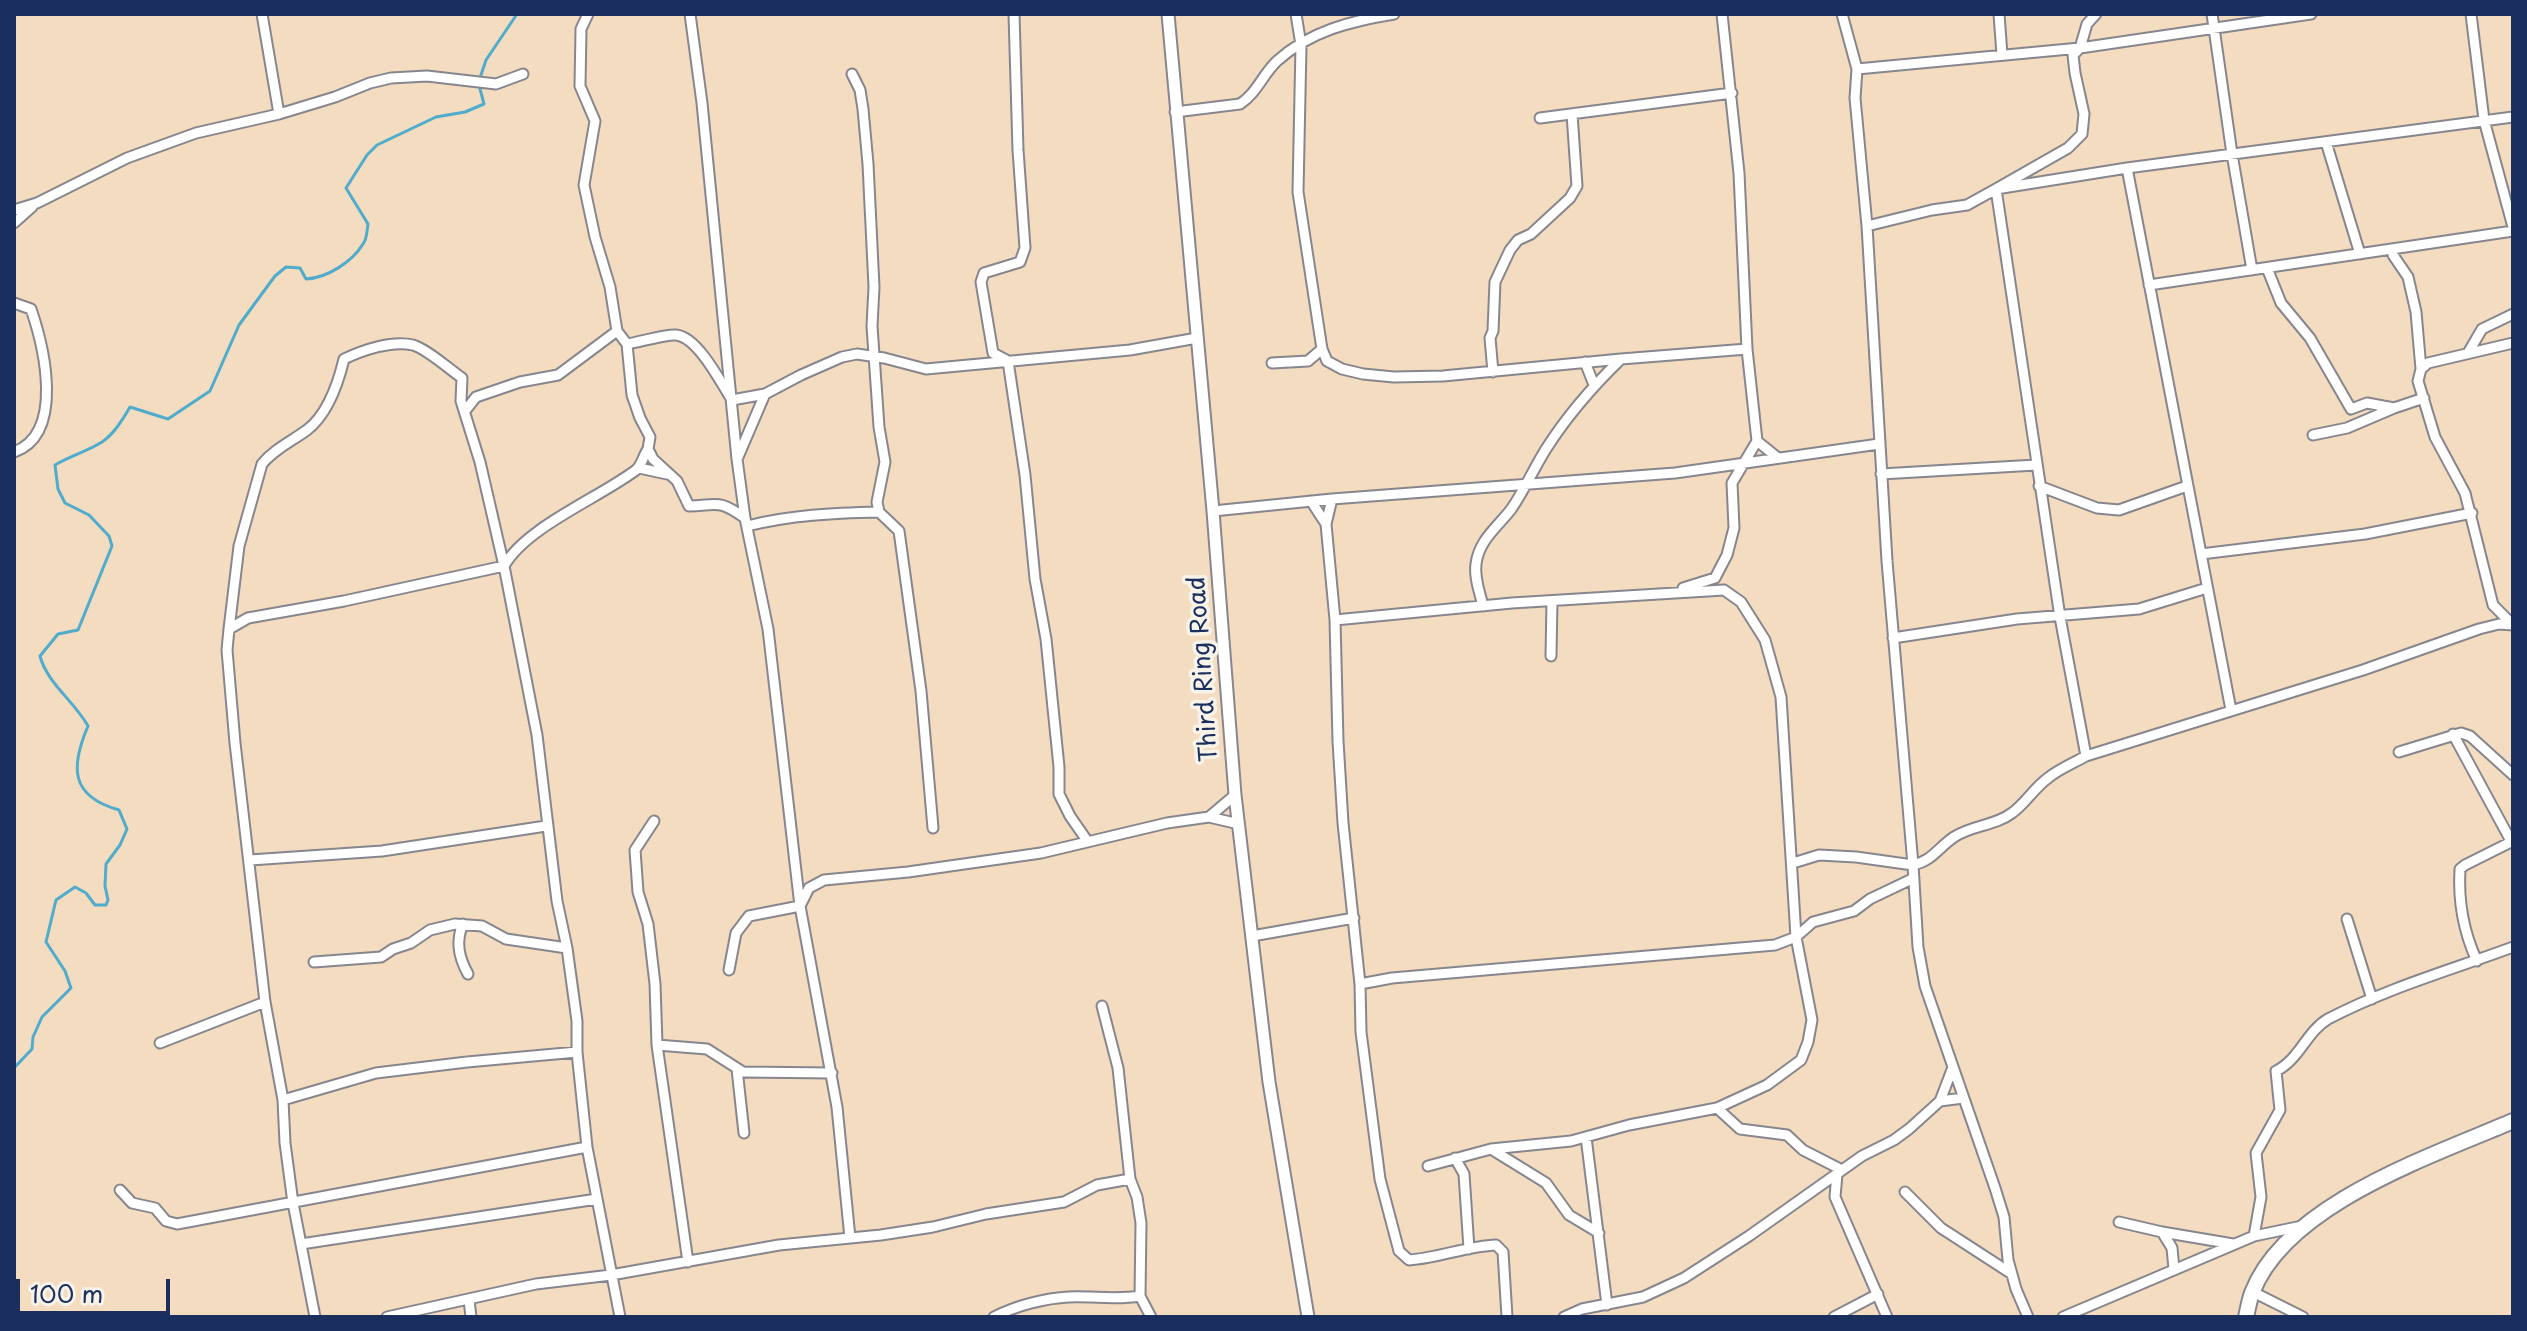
<!DOCTYPE html>
<html>
<head>
<meta charset="utf-8">
<style>
  body { margin:0 }
  #map { position:relative; width:2527px; height:1331px; overflow:hidden; background:#f3dcbf; font-family:"Playpen Sans",sans-serif }
  canvas { display:block }
  .frame { position:absolute; inset:0; border:16px solid #1b2f5e; pointer-events:none }
  .scale { position:absolute; left:16px; top:1279px; width:154px; height:36px; box-sizing:border-box; border:4px solid #1b2f5e; border-top:0; padding-left:10px; font-size:24px; line-height:28px; white-space:nowrap; color:#1b2f5e; -webkit-text-stroke:6px #f7f3e8; paint-order:stroke }
</style>
</head>
<body>
<div id="map">
<canvas width="2527" height="1331"></canvas>
<div class="frame"></div>
<div class="scale">100 m</div>
</div>
<script>
const ctx = document.querySelector('canvas').getContext('2d');
ctx.lineJoin = 'round';
function strokePath(path, color, width, dash) { ctx.strokeStyle = color; ctx.lineWidth = width; ctx.lineCap = dash ? 'butt' : 'round'; ctx.setLineDash(dash || []); ctx.stroke(path); }
function drawText(font, color, halo, rows, align = 'center') {
  ctx.font = font + ' "Playpen Sans",sans-serif'; ctx.lineWidth = 7; ctx.setLineDash([]); ctx.textBaseline = 'middle'; ctx.strokeStyle = halo; ctx.fillStyle = color; for (const [text, x, y, turn = 0] of rows) {
    ctx.save(); ctx.translate(x, y); ctx.rotate((+turn || 0) * Math.PI / 180); ctx.textAlign = isNaN(turn) ? turn : align; if (halo) ctx.strokeText(text, 0, 0); ctx.fillText(text, 0, 0); ctx.restore();
  }
}
const stream = new Path2D(`
  M480,78L486,60L517,14
  M14,1068L32,1049L33,1037L42,1017L71,988L65,971L46,942L56,900L75,887L86,893L95,905H106L108,900L105,886L106,864L120,845L127,829L119,810C69,796 71,766 88,726C74,701 47,683 40,656L58,634L78,630L112,546L109,536L89,515L65,503L58,489L55,465C70,456 88,451 102,442C114,434 123,419 130,407L168,419L210,391L239,325L275,276L286,267L300,268L306,279C327,278 352,262 363,244C367,239 367,231 368,224L346,188L367,155L377,145L436,117L465,112L484,104L479,85`);
const minor = new Path2D(`
  M262,14L279,114
  M588,14L581,29L580,86L595,121L584,185L595,237L610,287L617,331L627,344L632,395L640,418L650,437L648,449L653,459L677,481L689,506C719,505 718,499 745,518
  M690,14L702,103L737,459L745,518L768,629L800,906L837,1107L850,1238
  M1014,14L1018,150L1025,248L1020,262L984,273L981,282L993,353L1008,361L1025,475L1035,579L1046,639L1059,767V794L1070,816L1088,842
  M1296,14L1301,45L1298,192L1322,349L1327,361L1342,369L1363,374L1394,377L1443,376L1621,359L1747,349L1757,441L1732,483L1734,528L1727,555L1715,578L1683,588
  M1722,14L1739,173L1747,349
  M1842,14L1857,69L1855,98L1867,226L1887,561L1913,865L1918,947L1925,986L1995,1188L2004,1217L2008,1260L2016,1289L2028,1317
  M1999,14L2002,55
  M2212,14L2232,154L2252,270
  M2471,14L2484,120L2513,227
  M1857,69L2080,48L2311,14
  M852,74L860,90L863,109L868,164L874,287L872,326L879,427L885,462L877,502L879,512L899,531L921,691L933,828
  M1175,112L1240,104C1257,93 1263,74 1277,61C1310,31 1351,21 1394,14
  M1540,118L1732,93
  M2326,142L2360,254
  M2127,168L2231,710
  M14,210L37,203L127,158L196,133L279,114L335,97L370,83L391,78L427,76L496,84L523,74
  M14,223L32,207
  M1867,226L1932,210L1967,205L1996,189L2127,168L2513,117
  M2393,255L2408,277L2416,312L2421,369
  M2267,268L2281,303L2310,338L2351,409L2367,403L2394,408L2424,398
  M2149,285L2513,231
  M14,303L31,309C44,347 65,434 14,452
  M2513,343L2428,363L2421,369L2418,381L2435,437L2465,493L2493,605L2511,623H2513
  M627,344C640,342 666,334 676,335C698,337 721,383 732,400L765,394L801,375L842,357L857,354L884,358L926,369L1130,350L1197,338
  M2468,353L2482,329L2513,314
  M1585,362L1594,385
  M1272,363L1308,361L1322,349
  M1493,372L1490,338L1493,331L1495,282L1510,250L1518,240L1531,234L1570,198L1577,186L1572,114
  M465,411L476,397L520,382L558,375L617,331
  M2313,435L2347,428L2394,408
  M1757,441L1778,458
  M738,457L765,394
  M639,468L667,474
  M1881,474L2036,465
  M2039,486L2097,508L2119,510L2187,486
  M1332,499L1326,524L1335,620L1338,741L1343,823L1360,984L1361,1032L1380,1179L1399,1251L1409,1260C1439,1258 1467,1246 1496,1245L1503,1252L1507,1317
  M1311,501L1326,524
  M1213,511L1332,499L1675,473L1879,444
  M747,526C791,515 833,513 879,512
  M2201,554L2365,534L2472,513
  M1483,606C1480,593 1474,578 1476,564C1479,539 1499,526 1512,508C1525,489 1534,468 1546,449C1567,416 1593,386 1621,359
  M1335,620L1512,603L1724,590L1741,602L1765,640L1781,697L1796,937L1775,945L1392,978L1360,984
  M229,629L239,546L262,464C274,449 292,441 307,430C328,414 338,384 344,359C363,350 392,340 413,345C427,349 449,369 462,378L461,401L480,462L504,566L537,735L557,901L567,948L577,1021V1052L587,1147L620,1317
  M1893,638L2017,619L2139,609L2207,588
  M1551,656L1552,601
  M2453,734L2511,841
  M2399,752L2461,733L2470,736L2513,775
  M2086,756L2060,617L1996,189L2068,148L2082,134L2084,114L2075,73L2073,55L2080,48L2087,24L2096,14
  M1209,817L1235,795
  M654,821L635,850L638,892L648,924L655,984L657,1045L688,1262
  M250,860L382,851L546,826
  M1793,863L1819,855L1856,857L1913,865C1932,861 1939,847 1954,837C1972,825 1995,826 2012,813C2025,804 2034,788 2048,778C2059,769 2074,763 2086,756L2363,670L2479,629L2499,624L2513,625
  M2347,919L2372,999
  M463,924C455,942 459,958 468,974
  M1252,936L1354,918
  M2477,961C2463,931 2458,902 2460,869L2465,865L2513,841
  M314,962L381,957L393,949L411,943L430,930L455,924L482,926L506,939L567,948
  M729,970L736,933L749,916L800,906L809,888L824,880L908,872L1041,853L1167,823L1209,817L1239,824
  M1102,1006L1118,1068L1130,1179L1137,1197L1141,1223L1140,1296L1151,1317
  M160,1043L265,1002
  M657,1045L707,1049L743,1072L832,1073
  M737,1069L744,1133
  M283,1100L376,1073L467,1062L577,1052
  M1940,1101L1963,1098
  M1717,1108L1740,1129L1787,1135L1803,1150L1842,1170
  M1586,1137L1607,1305
  M1491,1149L1546,1183L1569,1215L1599,1233
  M1455,1158L1464,1174L1469,1249
  M1428,1166L1491,1149L1571,1141L1629,1125L1717,1108L1767,1085L1801,1060L1808,1042L1812,1020L1796,937L1813,922L1854,911L1870,899L1914,878
  M1837,1174L1835,1197L1887,1317
  M120,1190L132,1203L155,1208L166,1221L177,1224L587,1147
  M1905,1192L1941,1228L2012,1274
  M2119,1222L2162,1232L2172,1248L2174,1269
  M2162,1232L2233,1244
  M2254,1236L2261,1197L2256,1153L2280,1110L2276,1071C2299,1060 2307,1031 2328,1019C2387,988 2451,970 2513,947
  M301,1244L597,1199
  M2253,1292L2303,1317
  M469,1300L471,1317
  M315,1317L293,1203L285,1143L283,1100L265,1002L235,743L227,650L229,629L248,618L344,601L504,566C526,527 599,498 636,470C642,465 643,456 648,449
  M387,1317L536,1284L611,1275L779,1245L881,1235L933,1227L986,1214L1064,1202L1097,1185L1130,1179
  M994,1317C1015,1306 1045,1298 1069,1297C1093,1296 1117,1300 1140,1296
  M1564,1317L1582,1309L1643,1297L1684,1278L1749,1236L1862,1156L1894,1140L1909,1129L1940,1101L1953,1067
  M1834,1317L1878,1294
  M2063,1317L2254,1236L2302,1226`);
const tertiary = new Path2D(`
  M1168,14L1213,511L1235,795L1269,1082L1308,1317`);
const trunk = new Path2D(`
  M2246,1317C2248,1309 2249,1301 2252,1293C2286,1204 2432,1156 2513,1121`);
const streetNames = [
  ["Third Ring Road",1204,669,-94]
];
strokePath(stream, '#4faccd', 3);
strokePath(minor, '#87868e', 13);
strokePath(tertiary, '#87868e', 15);
strokePath(trunk, '#87868e', 18);
strokePath(minor, '#fff', 9);
strokePath(tertiary, '#fff', 11);
strokePath(trunk, '#fff', 14);
drawText('24px', '#1b2f5e', '#f7f3e8', streetNames);
</script>
</body>
</html>
